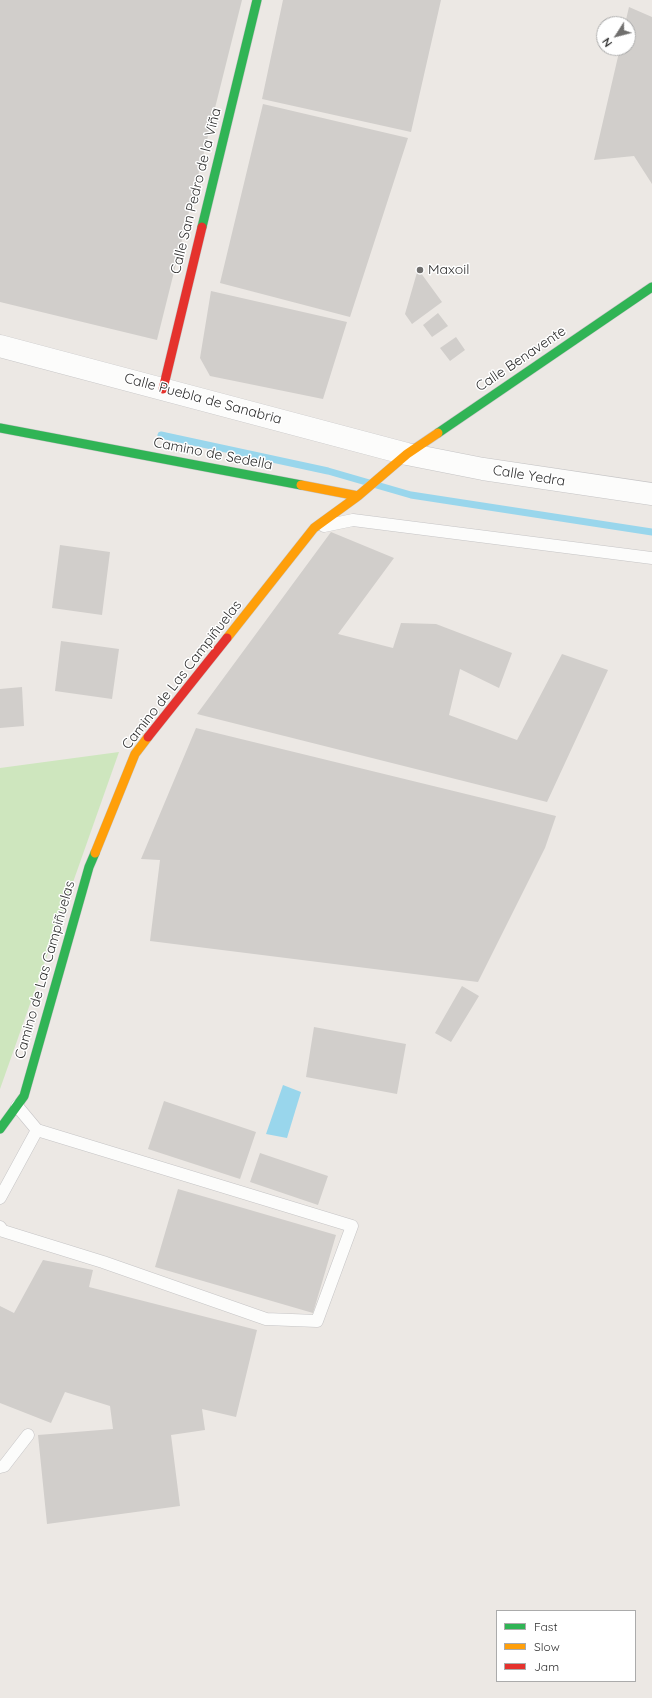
<!DOCTYPE html>
<html>
<head>
<meta charset="utf-8">
<style>
  body { margin:0 }
  #map { position:relative; width:652px; height:1698px; overflow:hidden; background:#ece8e4; font-family:Quicksand,sans-serif }
  canvas { display:block }
  .legend { position:absolute; left:496px; top:1610px; width:140px; height:72px; box-sizing:border-box; background:#fff; border:1px solid #ababab; margin:0; padding:5px 7px; list-style:none; font-size:12px; color:#2e2e2e }
  .legend li { display:flex; align-items:center; gap:8px; height:20px }
  .legend b { width:20px; border:1px solid #ababab }
  .north { position:absolute; left:596px; top:16px; width:40px; height:40px; box-sizing:border-box; background:#fff; border:1px solid #ababab; border-radius:50%; rotate:234deg; font-size:11px; font-weight:700; line-height:16px; text-align:center; color:#2e2e2e }
  .north::after { content:''; display:block; margin:auto; width:14px; height:18px; background:#706f6e; clip-path:polygon(50% 0,100% 100%,50% 72%,0 100%) }
</style>
</head>
<body>
<div id="map">
<canvas width="652" height="1698"></canvas>
<ul class="legend">
<li><b style="height:5px;background:#30b455"></b>Fast</li>
<li><b style="height:5px;background:#ff9f0a"></b>Slow</li>
<li><b style="height:5px;background:#e5322d"></b>Jam</li>
</ul>
<div class="north">N</div>
</div>
<script>
const ctx = document.querySelector('canvas').getContext('2d');
ctx.lineJoin = 'round';
function fillPath(path, color) { ctx.fillStyle = color; ctx.fill(path, 'evenodd'); }
function strokePath(path, color, width, dash) { ctx.strokeStyle = color; ctx.lineWidth = width; ctx.lineCap = dash ? 'butt' : 'round'; ctx.setLineDash(dash || []); ctx.stroke(path); }
function drawText(font, color, halo, rows, align = 'center') {
  ctx.font = font + ' Quicksand,sans-serif'; ctx.lineWidth = 3; ctx.setLineDash([]); ctx.textBaseline = 'middle'; ctx.strokeStyle = halo; ctx.fillStyle = color; for (const [text, x, y, turn = 0] of rows) {
    ctx.save(); ctx.translate(x, y); ctx.rotate((+turn || 0) * Math.PI / 180); ctx.textAlign = isNaN(turn) ? turn : align; if (halo) ctx.strokeText(text, 0, 0); ctx.fillText(text, 0, 0); ctx.restore();
  }
}
const green = new Path2D(`
  M119,752L0,1089V768Z`);
const water = new Path2D(`
  M283,1085L301,1092L287,1138L266,1134Z`);
const stream = new Path2D(`
  M161,435L328,471L411,495L652,532`);
const building = new Path2D(`
  M0,0H242L157,340L0,302Z
  M283,0H441L411,132L262,99Z
  M629,7L652,17V184L634,156L594,160L620,48H628V24H625Z
  M263,104L408,138L350,317L220,283Z
  M418,269L442,302L412,324L405,314Z
  M211,291L347,322L323,399L210,376L200,358Z
  M438,313L448,326L432,337L423,325Z
  M456,337L465,350L450,361L440,348Z
  M331,532L394,558L338,634L393,648L401,623L436,624L512,653L499,688L460,669L449,715L517,740L562,654L608,670L547,802L197,714Z
  M60,545L110,552L102,615L52,608Z
  M61,641L119,649L112,699L55,691Z
  M22,687L24,726L0,728V689Z
  M196,728L556,816L545,848L478,982L150,941L160,860L141,859Z
  M462,986L479,996L451,1042L435,1033Z
  M314,1027L406,1044L397,1094L306,1077Z
  M164,1101L256,1132L240,1179L148,1149Z
  M260,1153L328,1176L318,1205L250,1182Z
  M178,1189L336,1235L313,1313L155,1267Z
  M43,1260L93,1270L89,1287L257,1330L236,1417L202,1409L205,1430L171,1435L180,1506L47,1524L38,1435L113,1429L110,1406L65,1392L51,1423L0,1403V1306L14,1313Z`);
const lane = new Path2D(`
  M324,526L353,520L652,558
  M0,1198L37,1130
  M0,1227L3,1231L103,1262L266,1319L317,1321L352,1226L37,1130L17,1106
  M0,1467L4,1466L28,1435`);
const street = new Path2D(`
  M0,346L407,454L483,469L652,494`);
const fast = new Path2D(`
  M202,227L257,0
  M0,428L301,485
  M438,433L652,287
  M0,1129L24,1096L89,867L95,853`);
const slow = new Path2D(`
  M301,485L358,496L407,454L438,433
  M227,638L314,528L358,496
  M95,853L135,754L148,737`);
const jam = new Path2D(`
  M163,389L202,227
  M148,737L227,638`);
const markers = [
  [420,270,4,"#706f6e"]
];
const streetNames = [
  ["Calle San Pedro de la Viña",196,191,-76],
  ["Calle Benavente",521,359,-34],
  ["Calle Puebla de Sanabria",203,399,15],
  ["Camino de Sedella",213,454,11],
  ["Calle Yedra",529,476,9],
  ["Camino de Las Campiñuelas",182,675,-52],
  ["Camino de Las Campiñuelas",45,970,-74]
];
const poiNames = [
  ["Maxoil",428,270]
];
fillPath(green, '#cee6be');
fillPath(water, '#99d6ec');
strokePath(stream, '#99d6ec', 7);
fillPath(building, '#d1cecb');
strokePath(lane, '#c5c4c5', 13);
strokePath(street, '#c5c4c5', 23);
strokePath(fast, '#c5c4c5', 10);
strokePath(slow, '#c5c4c5', 10);
strokePath(jam, '#c5c4c5', 10);
strokePath(lane, '#fcfcfb', 12);
strokePath(street, '#fcfcfb', 22);
strokePath(fast, '#30b455', 9);
strokePath(slow, '#ff9f0a', 9);
strokePath(jam, '#e5322d', 9);
for (const [x, y, r, color] of markers) { const dot = new Path2D(); dot.arc(x, y, r, 0, 2 * Math.PI); ctx.fillStyle = color; ctx.fill(dot); strokePath(dot, '#fff', 1.5); }
drawText('14px', '#2e2e2e', '#fff', streetNames);
drawText('14px', '#2e2e2e', '#fff', poiNames, 'left');
</script>
</body>
</html>
